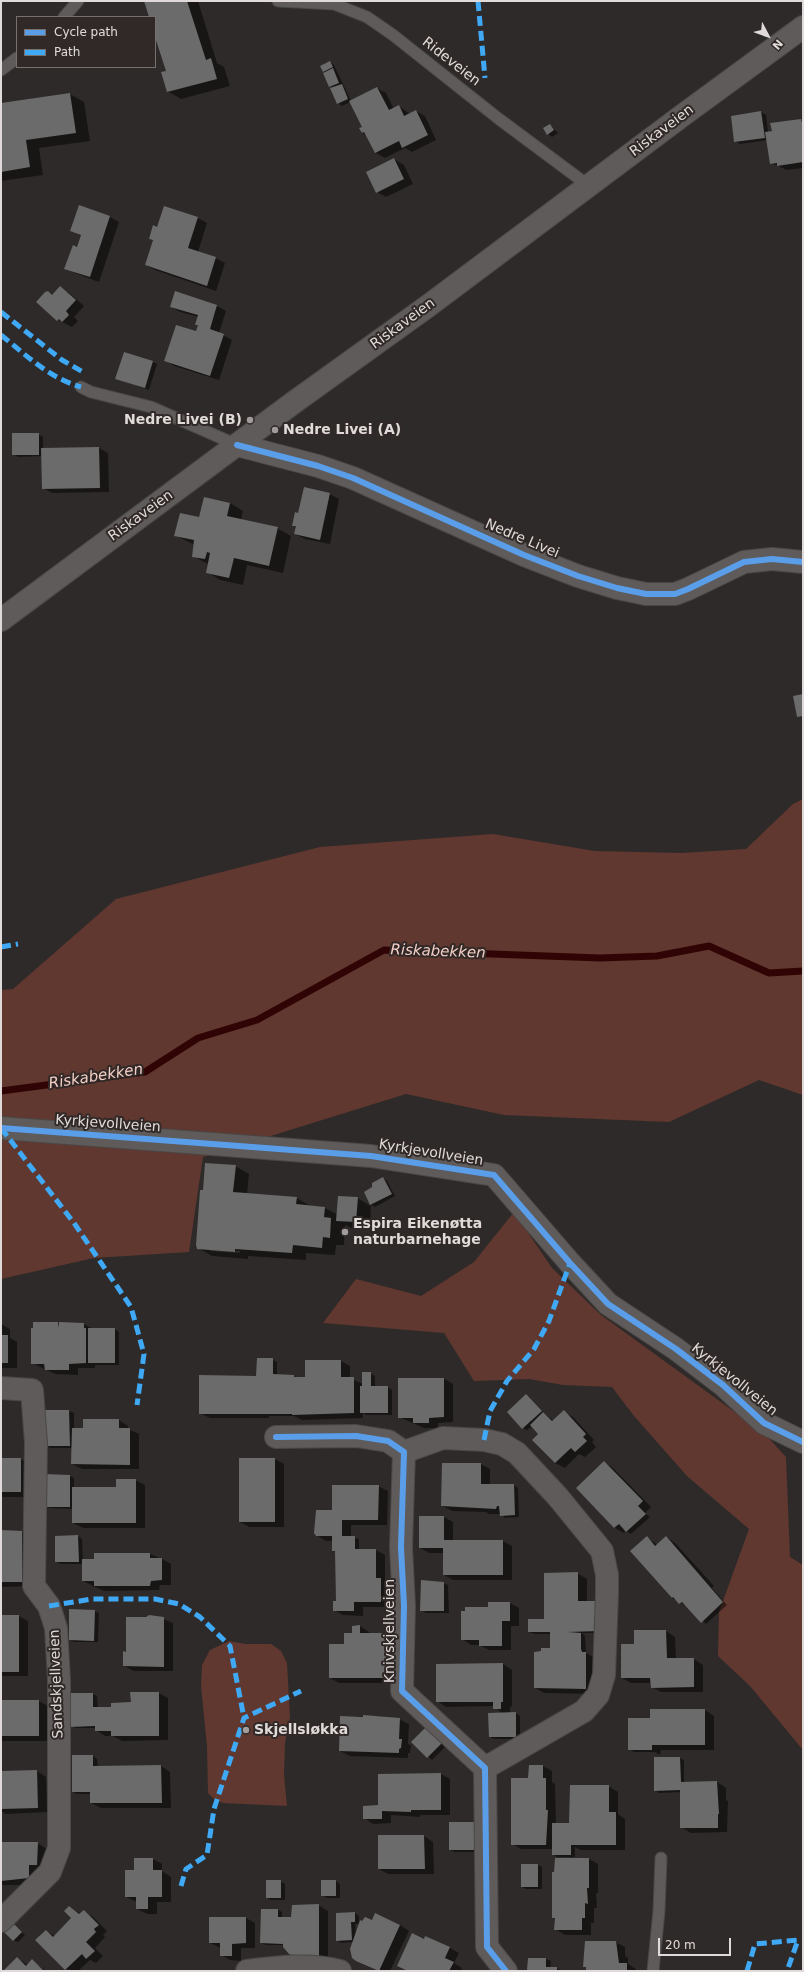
<!DOCTYPE html>
<html>
<head>
<meta charset="utf-8">
<style>
  body { margin:0 }
  #map { position:relative; width:804px; height:1972px; overflow:hidden; background:#2e2a29; font-family:"DejaVu Sans",sans-serif }
  canvas { display:block }
  .frame { position:absolute; inset:0; border:2px solid #e0dbda; pointer-events:none }
  .legend { position:absolute; left:16px; top:16px; width:140px; height:52px; box-sizing:border-box; background:#302927; border:1px solid #76706f; margin:0; padding:5px 7px; list-style:none; font-size:12px; color:#e0dbda }
  .legend li { display:flex; align-items:center; gap:8px; height:20px }
  .legend b { width:20px; border:1px solid #76706f }
  .north { position:absolute; left:748px; top:16px; width:40px; height:40px; -webkit-text-stroke:3px #302927; paint-order:stroke; rotate:131deg; font-size:11px; font-weight:700; line-height:16px; text-align:center; color:#e0dbda }
  .north::after { content:''; display:block; margin:auto; width:14px; height:18px; background:#e0dbda; clip-path:polygon(50% 0,100% 100%,50% 72%,0 100%) }
  .scale { position:absolute; left:658px; top:1938px; width:73px; height:18px; box-sizing:border-box; border:2px solid #e0dbda; border-top:0; padding-left:5px; font-size:12px; line-height:14px; white-space:nowrap; color:#e0dbda; -webkit-text-stroke:3px #302927; paint-order:stroke }
</style>
</head>
<body>
<div id="map">
<canvas width="804" height="1972"></canvas>
<div class="frame"></div>
<ul class="legend">
<li><b style="height:5px;background:#5a9eea"></b>Cycle path</li>
<li><b style="height:5px;background:#3fa9f5"></b>Path</li>
</ul>
<div class="north">N</div>
<div class="scale">20 m</div>
</div>
<script>
const ctx = document.querySelector('canvas').getContext('2d');
ctx.lineJoin = 'round';
function fillPath(path, color) { ctx.fillStyle = color; ctx.fill(path, 'evenodd'); }
function strokePath(path, color, width, dash) { ctx.strokeStyle = color; ctx.lineWidth = width; ctx.lineCap = dash ? 'butt' : 'round'; ctx.setLineDash(dash || []); ctx.stroke(path); }
function drawText(font, color, halo, rows, align = 'center') {
  ctx.font = font + ' "DejaVu Sans",sans-serif'; ctx.lineWidth = 4; ctx.setLineDash([]); ctx.textBaseline = 'middle'; ctx.strokeStyle = halo; ctx.fillStyle = color; for (const [text, x, y, turn = 0] of rows) {
    ctx.save(); ctx.translate(x, y); ctx.rotate((+turn || 0) * Math.PI / 180); ctx.textAlign = isNaN(turn) ? turn : align; if (halo) ctx.strokeText(text, 0, 0); ctx.fillText(text, 0, 0); ctx.restore();
  }
}
const green = new Path2D(`
  M803,799V1095L759,1080L669,1122L504,1115L406,1094L203,1157L189,1252L94,1258L1,1279V990L13,989L116,899L320,847L493,834L595,851L682,853L746,849L793,804Z
  M514,1212L552,1268L601,1315L765,1434L786,1457L790,1557L803,1565V1750L750,1686L718,1656L719,1612L749,1529L687,1476L634,1416L612,1387L563,1385L529,1379L474,1381L444,1333L323,1323L356,1279L421,1296L474,1262Z
  M229,1641L245,1644H271L281,1651L287,1663L290,1717L285,1743L284,1775L287,1806L224,1803L215,1800L208,1793L207,1746L201,1686L202,1665L210,1650Z`);
const shadow = new Path2D(`
  M145,1H198L217,63L224,67L230,86L181,99L167,91V71L155,33V17H150Z
  M330,62L334,65L351,101L377,88L386,93L394,109L399,106L410,114L416,111L425,116L436,140L412,152L405,148L385,158L376,153L367,136L362,133L363,127L350,102L342,106L338,103L333,88L330,86L321,67Z
  M70,94L84,102L90,141L39,148L43,175L1,181V104Z
  M761,112L766,115L768,132L801,120L803,121V168L787,170L771,163L768,140L740,144L735,141Z
  M550,125L558,133L552,137L548,134Z
  M394,159L404,165L413,184L386,197L377,192Z
  M110,217L119,222L99,282L75,273L66,268L77,248L82,236L71,230Z
  M198,218L207,223L198,252L216,258L225,263L216,291L155,270L146,265L154,241L150,239L158,228Z
  M60,288L69,293L84,306L74,317L78,321L72,327L58,320L48,292L53,296Z
  M217,306L226,311L219,333L232,340L219,380L174,366L165,360L197,333L199,326L196,324L199,317L180,312L171,307Z
  M153,362L157,364L149,390L117,378Z
  M38,434L43,437V449L99,448L108,453L109,492L52,493L43,488L42,456L18,457L13,454Z
  M305,488L330,494L339,499L330,544L305,539L295,534L297,527L293,525L299,514Z
  M230,503L243,511L241,520L277,528L291,536L283,573L247,565L243,585L220,580L207,572L208,564L193,556L195,545L176,536Z
  M235,1166L249,1174L247,1194L297,1198L310,1206L325,1208L338,1215L357,1198L371,1206L365,1192L373,1188L383,1178L387,1181L395,1196L375,1207L371,1205L370,1229L351,1228L345,1225L344,1245H336L335,1255L306,1253V1260L248,1256V1259L212,1256L198,1248L203,1191ZM210,1249L240,1251V1253L210,1251Z
  M58,1323L84,1324L93,1329H115L119,1332V1365H95V1368H78V1375L55,1374L32,1363Z
  M1,1324L10,1329V1338L17,1342V1368H1Z
  M273,1360L277,1362V1375L294,1376L298,1378H306L341,1361L350,1366V1378L363,1384L370,1373L375,1376V1387H388L392,1390V1415H366L363,1413V1418L302,1420L294,1416H269V1418H210L200,1413L258,1376Z
  M443,1378L453,1384V1422L438,1423V1428H424L399,1417Z
  M526,1395L545,1414L554,1421L564,1412L573,1417L594,1440L592,1442L596,1447L585,1457L579,1454L565,1468L555,1463L539,1434L532,1426L527,1430L523,1428Z
  M46,1411H69L74,1413V1429H84L119,1420L128,1426V1429L139,1434V1469H82L72,1464V1448H50L46,1445Z
  M1,1459H21L30,1465V1497H1Z
  M275,1459L284,1464V1527H249L240,1522Z
  M604,1462L613,1468L651,1507L645,1513L650,1517L631,1534L626,1531L624,1533L615,1528L577,1488Z
  M443,1464H481L490,1469V1485H514L518,1488L519,1517L505,1518L501,1514H489L486,1512L452,1511L442,1506Z
  M70,1476L74,1478V1488H117L135,1480L145,1485V1528H83L73,1523V1509L49,1508L45,1506Z
  M378,1486L388,1491L387,1525H351V1537L359,1539V1551L376,1550L385,1555V1582L390,1585V1607H363V1616L343,1615L334,1610L337,1602L336,1553L333,1550V1541H326L316,1535L333,1511Z
  M444,1517L453,1522V1541H503L512,1546V1580H453L444,1575V1553H429L420,1548Z
  M1,1531L21,1532L31,1537V1586L1,1587Z
  M78,1536L82,1539L83,1560L150,1554L162,1559L171,1564V1585H160L159,1590L104,1591L93,1586L83,1581V1564H61L56,1562Z
  M666,1537L675,1543L714,1586L712,1588L727,1605L706,1624L689,1608L672,1598L632,1551L647,1538L658,1545Z
  M577,1573L587,1579V1602L602,1633H582L585,1636L586,1653L595,1658V1694L544,1693L535,1688L551,1649V1634H534L529,1632L544,1620Z
  M443,1583L448,1585L449,1613H426L421,1610Z
  M510,1603L519,1608V1626H511V1650H489L479,1645H471L462,1639L489,1608Z
  M94,1611L99,1613L98,1642H74L70,1640Z
  M1,1616H19L28,1621V1676H1Z
  M156,1616L173,1623V1671H134L124,1666L127,1653V1618Z
  M360,1626L369,1632V1634H386L395,1640L396,1683H339L330,1678L345,1645Z
  M666,1631L675,1637L676,1659H694L703,1665V1692H661L652,1687L651,1683H631L622,1678L635,1645Z
  M503,1664L512,1670V1706L510,1707V1714L516,1713L520,1716V1739H494L490,1737L503,1714L494,1706L446,1707L437,1701Z
  M159,1693L168,1698V1740L122,1741L113,1736H105L96,1730V1728H76L71,1726L93,1694L97,1696L98,1708H112L132,1703Z
  M1,1701H39L48,1706V1741H1Z
  M705,1710L714,1716V1750H661L660,1755L655,1752H634L629,1749L651,1719Z
  M377,1716L399,1719L409,1724L408,1744L411,1745L410,1753H408V1758L350,1756L340,1751L341,1717Z
  M433,1728L449,1743L432,1760L412,1742Z
  M73,1756H93L97,1759L98,1767L161,1766L170,1772L171,1808H101L91,1803V1794H77L73,1792Z
  M655,1758H680L684,1760V1783L717,1782L726,1788V1800L728,1801L727,1832L691,1833L681,1827V1792L659,1793L655,1790Z
  M543,1766L552,1771V1782L555,1784L556,1824H569L608,1786L618,1792V1814L625,1819V1850H580L575,1847V1857H557L553,1854V1849H521L512,1844L529,1779Z
  M37,1771L46,1777L47,1812L6,1814L1,1811V1772Z
  M441,1774L450,1779V1815H420V1817L391,1815V1823L373,1824L364,1818L380,1806Z
  M480,1825V1852H455L450,1850Z
  M379,1836H424L433,1842L434,1874H388L379,1869Z
  M1,1843H37L47,1849L46,1870L24,1885H1Z
  M153,1859L162,1864V1871L171,1877V1902H157V1914H147L137,1909V1902L126,1897L135,1871Z
  M589,1859L598,1864V1893H596L597,1908H594V1923H591V1935H565L555,1929L556,1919L553,1918Z
  M538,1865L542,1867V1889H526L522,1887Z
  M280,1881L285,1884V1900H271L267,1898Z
  M322,1881H336L340,1884V1898H327L322,1895Z
  M318,1905L328,1911V1960L284,1945H266L261,1943L278,1910L282,1912V1918H292Z
  M69,1907L81,1914L84,1912L93,1917L107,1931L103,1935L105,1937L95,1948L103,1956L96,1963L90,1960L78,1971L65,1969L46,1931L55,1936L73,1918Z
  M355,1913L359,1916V1921L400,1925L409,1931L390,1971H379L362,1963L353,1942L341,1943L337,1940ZM355,1924H359L356,1934Z
  M246,1918L255,1923V1948H241V1961L230,1960L221,1955V1948L210,1943Z
  M14,1925L25,1935L18,1942L13,1940Z
  M424,1940L450,1948L459,1953L454,1963L462,1968L461,1971H409Z
  M615,1942L625,1947V1956L628,1958V1964L636,1969V1971H587V1968L584,1966Z
  M17,1958L28,1965L32,1961L46,1971H5Z
  M529,1959H546L551,1961L550,1968H557L562,1971H531Z`);
const stream = new Path2D(`
  M1,1091L145,1072L198,1038L257,1020L384,950L600,958L657,956L709,946L769,973L803,971`);
const building = new Path2D(`
  M144,1H187L206,60L211,58L217,79L167,92L161,72L166,71L155,37V17H149Z
  M330,61L333,67L323,72L320,66Z
  M333,68L339,83L329,87L323,73Z
  M342,84L348,99L337,104L330,88Z
  M377,87L389,110L399,105L404,116L416,110L428,135L402,148L399,141L375,153L364,132L362,133L359,128L362,127L349,101Z
  M70,93L76,133L26,140L30,167L1,172V103Z
  M761,111L765,138L734,142L731,116Z
  M801,119L803,126V162L777,166V163L770,164L765,132L772,131L770,123Z
  M550,124L554,130L547,135L543,128Z
  M394,158L404,179L376,193L366,172Z
  M79,205L110,216L90,277L64,269L73,245L77,247L81,235L70,231Z
  M164,206L198,217L188,248L216,257L207,286L145,265L153,240L149,239L153,225L157,227Z
  M60,286L76,300L66,311L69,315L62,322L59,319L57,321L36,302L45,292L48,291L52,295Z
  M175,291L217,305L210,329L224,334L210,376L164,361L176,325L196,331L198,325H195L198,315L170,307Z
  M124,352L153,361L145,388L115,379Z
  M12,433H39V455H12Z
  M99,447L100,488L42,489L41,448Z
  M304,487L330,493L320,540L294,534L296,526H292L295,512L298,513Z
  M204,497L230,503L227,516L278,527L269,566L234,558L229,578L206,573L210,553L207,552L205,559L192,557L194,540L174,536L180,513L199,517Z
  M803,694V716L797,717L793,696Z
  M205,1163L236,1165L233,1192L297,1197L296,1204L325,1207L324,1217L331,1218L330,1238L323,1237L322,1248L293,1245L292,1253L235,1249V1252L197,1249L196,1245L200,1190H203Z
  M383,1177L392,1194L370,1205L364,1192L372,1187V1183Z
  M338,1196L358,1197L356,1222L336,1221Z
  M33,1322H58V1328L59,1322L84,1323V1328H86V1363L69,1364V1370H45L44,1364H31V1328H33Z
  M88,1328H115V1363H88Z
  M1,1335H8V1363H1Z
  M257,1358H273V1374L294,1375V1377H305V1360H341V1377H354V1413L292,1415V1414H199V1375L256,1376Z
  M362,1372H371V1386H388V1413H360V1386H362Z
  M398,1378H444V1417L429,1418V1423H413V1418H398Z
  M526,1394L542,1411L522,1429L507,1412Z
  M45,1410H69L70,1446H45Z
  M564,1410L586,1434L583,1437L587,1441L575,1452L571,1448L555,1463L532,1440L538,1434L530,1425L543,1412L552,1421Z
  M83,1419H119V1428H130V1465L71,1464L72,1428H83Z
  M1,1458H21V1492H1Z
  M239,1458H275V1522H239Z
  M604,1461L643,1501L638,1506L646,1514L626,1532L619,1524L614,1528L576,1488Z
  M442,1463H481V1484H514L515,1515L500,1516L499,1506H497L496,1509L441,1506Z
  M44,1474L70,1475V1507H44Z
  M116,1479H136V1523H72V1487H116Z
  M332,1485H379L378,1520H342V1536H355V1549H376V1578H381V1602H354V1611H333V1601H336L335,1551H332V1536H316L314,1533L316,1510H332Z
  M419,1516H444V1540H503V1575H443V1548H419Z
  M1,1530L22,1531V1582H1Z
  M78,1535L79,1562H55V1536Z
  M647,1536L655,1546L666,1536L723,1602L701,1623L682,1602L679,1604L673,1597L672,1598L630,1551Z
  M94,1553H150V1558H162V1580L151,1581L150,1586H94V1581H82V1559H94Z
  M578,1572V1601H597L598,1631L568,1632L581,1633V1649L582,1652H586V1689L534,1688V1652L541,1651V1648H550V1632H528V1619H544V1573Z
  M421,1580L444,1582V1611H420Z
  M488,1602H510V1621H502V1646H479V1640H461V1611H465V1607H488Z
  M69,1609L95,1610L94,1641L69,1640Z
  M1,1615H19V1672H1Z
  M149,1615L164,1617V1667L123,1666V1651L126,1652V1617H146Z
  M360,1625V1633H386L387,1678H329V1644H344V1633H352V1626Z
  M634,1630H666L667,1658H694V1687L651,1688L650,1678H621V1644H634Z
  M503,1663V1702H501V1709H493V1702H436V1664Z
  M130,1692H159V1736H111V1731H95V1726L70,1727V1693H93V1707H111V1703L131,1702Z
  M1,1700H39V1736H1Z
  M650,1709H705V1745H652V1750H628V1718H650Z
  M516,1712V1737H489L488,1713Z
  M363,1715L400,1718L399,1739H402L401,1748L399,1749V1753L339,1751L340,1716L363,1717Z
  M429,1724L445,1740L427,1758L411,1742Z
  M72,1755H93V1766L161,1765L162,1803H90V1792H72Z
  M654,1757H680L681,1782L717,1781L719,1814H718V1828H680V1790L654,1791Z
  M529,1765H543V1778H546V1810H548L546,1845H511V1778H528Z
  M37,1770L38,1808L1,1809V1771Z
  M441,1773V1810H411V1812L382,1811V1819H363V1806L378,1805V1774Z
  M570,1785H609V1812H616V1845H571V1855H552V1823H569Z
  M449,1822H476V1850H449Z
  M378,1835H424L425,1869H378Z
  M1,1842H38L37,1865H29V1878L1,1881Z
  M134,1858H153V1870H162V1897H148V1909H136V1897H125V1870H134Z
  M555,1858H589V1888H587L588,1904L585,1903V1918H582V1930H554L555,1918H552V1872H554Z
  M521,1864H538V1887H521Z
  M266,1880H281V1898H266Z
  M321,1880H336V1896H321Z
  M319,1904V1956H293L289,1954L283,1947V1944L260,1943L261,1909H278V1917H291L292,1905Z
  M69,1906L79,1914L84,1910L99,1925L94,1929L96,1932L86,1942L95,1951L86,1959L82,1954L65,1970L35,1940L46,1930L53,1937L71,1918L64,1911Z
  M355,1912V1922H351L352,1940L336,1941V1913Z
  M375,1913L400,1925L379,1971L356,1961L352,1958L350,1949L360,1920L362,1921L365,1917L372,1920Z
  M209,1917H246V1943L232,1944V1956H220V1943H209Z
  M13,1923L22,1932L13,1941L4,1932Z
  M412,1933L424,1939L425,1936L450,1947L445,1958L454,1962L449,1971H408L397,1966Z
  M585,1941H616L619,1963H627V1971H586V1967H583Z
  M17,1957L26,1966L32,1959L44,1971H3Z
  M528,1958H546V1967H557V1971H530L527,1970Z`);
const service = new Path2D(`
  M278,1L334,4L367,17L393,35L499,119L589,186
  M64,17L78,1
  M1,70L17,58
  M81,387L91,392L151,407L237,445
  M653,1971L659,1911L661,1858`);
const minor = new Path2D(`
  M237,445L318,466L353,478L524,555L578,576L617,588L646,594H675L688,589L744,562L772,559L803,562
  M1,1128L371,1156L494,1175L570,1263L608,1304L676,1349L723,1385L764,1423L803,1442
  M1,1388L32,1390L36,1443L34,1586L49,1606L56,1628L59,1680V1848L50,1872L1,1921
  M276,1437L356,1436L388,1441L404,1452L401,1547L404,1606L402,1691L485,1768L487,1947L506,1971
  M404,1452L443,1438L484,1440L502,1444L517,1453L558,1497L602,1551L607,1575V1593L604,1675L598,1695L584,1711L485,1768
  M247,1971C276,1967 311,1963 340,1971`);
const secondary = new Path2D(`
  M1,620L293,403L428,306L683,115L803,27`);
const quiet = new Path2D(`
  M478,1L485,78
  M1,312L62,360L83,372
  M1,335C26,355 49,378 81,387
  M1,947L18,944
  M1,1128L74,1223L131,1307L144,1354L137,1405
  M484,1440L490,1411L507,1381L534,1349L549,1321L570,1263
  M49,1606L92,1599H155L179,1604L200,1617L230,1646L244,1718
  M181,1886L186,1869L207,1855L214,1809L244,1718L301,1691
  M747,1971L755,1944L798,1940L787,1971`);
const cycleway = new Path2D(`
  M237,445L318,466L353,478L524,555L578,576L617,588L646,594H675L688,589L744,562L772,559L803,562
  M1,1128L371,1156L494,1175L570,1263L608,1304L676,1349L723,1385L764,1423L803,1442
  M276,1437L356,1436L388,1441L404,1452L401,1547L404,1606L402,1691L485,1768L487,1947L506,1971`);
const markers = [
  [250,420,4,"#a29d9c"],
  [275,430,4,"#a29d9c"],
  [345,1232,4,"#a29d9c"],
  [246,1730,4,"#a29d9c"]
];
const streetNames = [
  ["Rideveien",451,62,38],
  ["Riskaveien",662,131,-37],
  ["Riskaveien",403,324,-36],
  ["Riskaveien",141,516,-36],
  ["Nedre Livei",522,539,23],
  ["Kyrkjevollveien",108,1124,4],
  ["Kyrkjevollveien",431,1153,9],
  ["Kyrkjevollveien",734,1380,39],
  ["Knivskjellveien",390,1631,-90],
  ["Sandskjellveien",57,1684,-92]
];
const poiNames = [
  ["Nedre Livei (B)",242,420,"right"],
  ["Nedre Livei (A)",283,430],
  ["Espira Eikenøtta",353,1224],
  ["naturbarnehage",353,1240],
  ["Skjellsløkka",254,1730]
];
const waterNames = [
  ["Riskabekken",438,952,2],
  ["Riskabekken",96,1077,-9]
];
fillPath(green, '#60382f');
fillPath(shadow, '#0007');
strokePath(stream, '#300404', 7);
fillPath(building, '#6a6b6a');
strokePath(service, '#4a4747', 13);
strokePath(minor, '#4a4747', 24);
strokePath(secondary, '#4a4747', 24);
strokePath(service, '#5e5b5a', 11);
strokePath(minor, '#5e5b5a', 22);
strokePath(secondary, '#5e5b5a', 22);
strokePath(quiet, '#3fa9f5', 5, [10, 5]);
strokePath(cycleway, '#5a9eea', 6);
for (const [x, y, r, color] of markers) { const dot = new Path2D(); dot.arc(x, y, r, 0, 2 * Math.PI); ctx.fillStyle = color; ctx.fill(dot); strokePath(dot, '#302927', 1.5); }
drawText('14px', '#e0dbda', '#302927', streetNames);
drawText('bold 14px', '#e0dbda', '#302927', poiNames, 'left');
drawText('italic 15px', '#f3cdc4', '#302927', waterNames);
</script>
</body>
</html>
